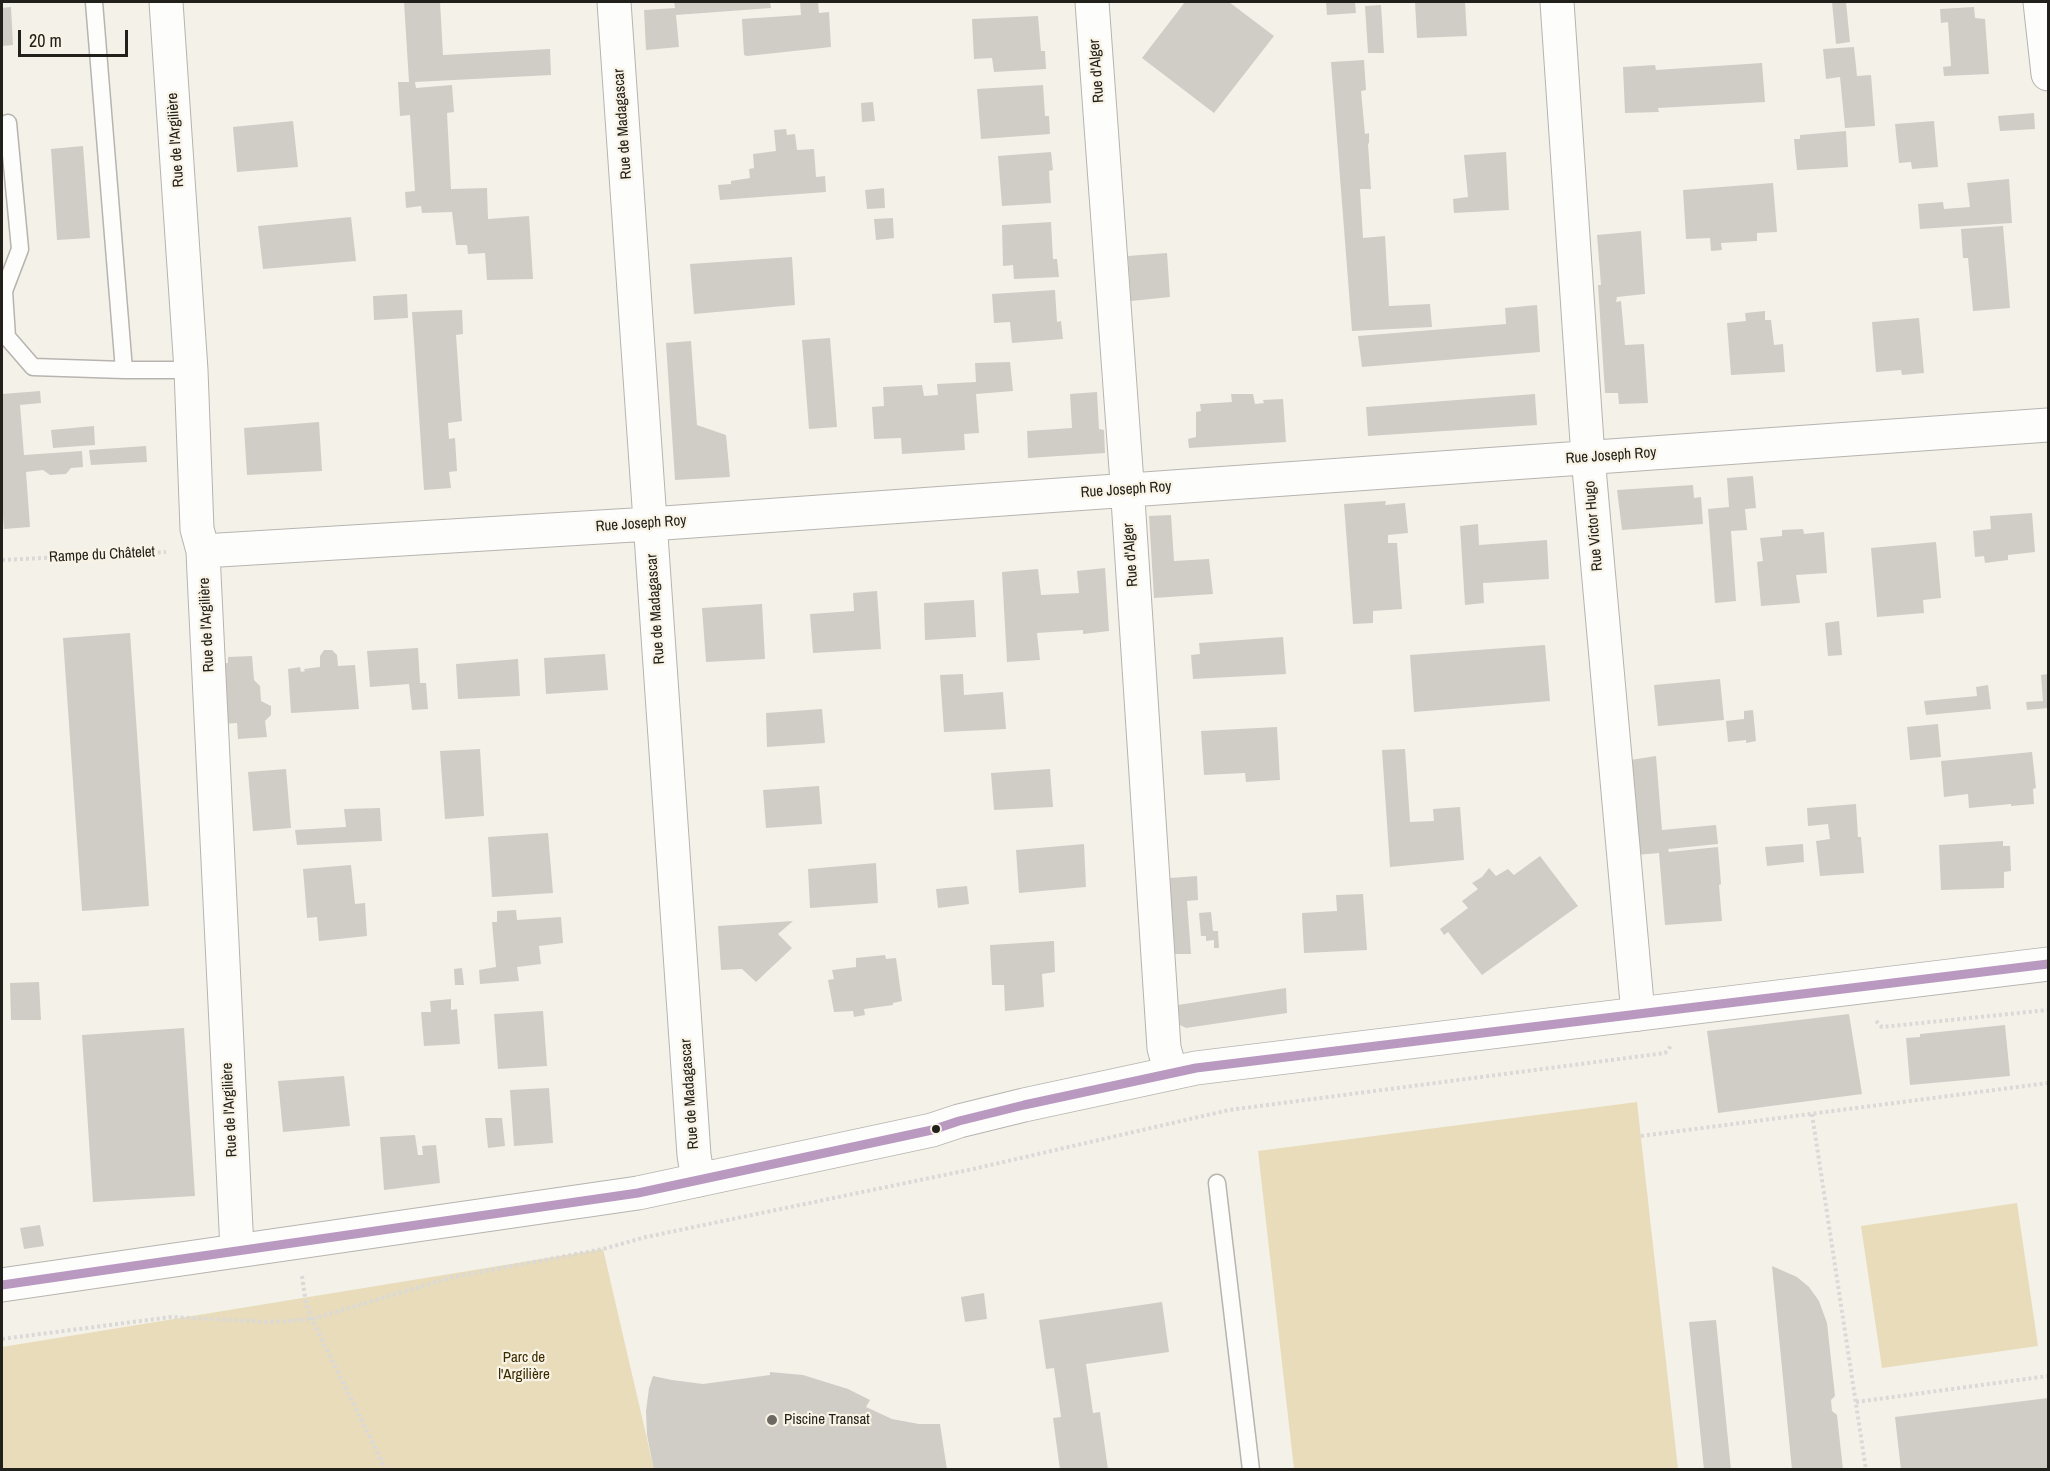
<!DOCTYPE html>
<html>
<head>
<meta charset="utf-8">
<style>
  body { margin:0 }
  #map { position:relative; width:2050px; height:1471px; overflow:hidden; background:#f4f1e9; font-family:"Archivo Narrow",sans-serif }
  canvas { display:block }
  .frame { position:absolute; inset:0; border:3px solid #22201b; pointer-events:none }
  .scale { position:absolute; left:18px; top:30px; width:110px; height:27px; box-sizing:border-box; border:3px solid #22201b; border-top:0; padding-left:8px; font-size:18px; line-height:21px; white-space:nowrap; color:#22201b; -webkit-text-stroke:4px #f8f3e5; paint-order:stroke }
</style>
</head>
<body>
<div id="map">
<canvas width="2050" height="1471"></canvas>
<div class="frame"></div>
<div class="scale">20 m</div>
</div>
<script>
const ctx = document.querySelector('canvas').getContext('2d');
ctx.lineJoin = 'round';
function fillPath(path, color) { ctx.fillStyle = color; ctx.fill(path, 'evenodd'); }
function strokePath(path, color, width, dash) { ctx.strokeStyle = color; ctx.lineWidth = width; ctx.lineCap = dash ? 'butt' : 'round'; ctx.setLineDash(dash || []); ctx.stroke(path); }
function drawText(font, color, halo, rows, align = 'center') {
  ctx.font = font + ' "Archivo Narrow",sans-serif'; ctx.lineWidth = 4.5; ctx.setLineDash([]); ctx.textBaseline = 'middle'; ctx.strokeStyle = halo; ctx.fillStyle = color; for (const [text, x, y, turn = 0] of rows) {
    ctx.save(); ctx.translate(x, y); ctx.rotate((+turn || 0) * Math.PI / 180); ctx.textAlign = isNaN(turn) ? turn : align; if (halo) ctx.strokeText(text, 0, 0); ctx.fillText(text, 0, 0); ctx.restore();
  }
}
const green = new Path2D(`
  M1637,1102L1678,1469H1294L1258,1151Z
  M2017,1203L2038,1346L1882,1368L1861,1226Z
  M603,1249L654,1469H2V1347Z`);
const building = new Path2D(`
  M404,2H440L443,55L550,49L551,75L415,82L416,88L452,85L454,112L447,113L451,189L487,188L488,219L529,216L533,279L487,280L485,253L468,254L467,245H456L452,212L422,213L421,206L406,208L405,192L415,191L410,115L400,116L398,82H409Z
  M674,2H770L771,8L676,15L679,47L646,50L644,10L675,8Z
  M800,2H818L819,13L829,12L831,47L747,56L744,55L742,19L801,15Z
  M1185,2H1229L1274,36L1214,113L1142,58Z
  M1326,2H1355L1356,13L1327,15Z
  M1415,2H1465L1467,36L1417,38Z
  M1832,2H1846L1850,42L1836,44Z
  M1381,5L1384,53H1368L1365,6Z
  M11,7L13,45L2,46V8Z
  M1974,7L1975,18L1985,19L1989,74L1944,76L1943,67L1951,66L1948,22L1941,23L1940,9Z
  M1038,16L1041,51H1045L1046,69L994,72L992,58L974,59L972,19Z
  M1854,47L1857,76L1871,75L1875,126L1845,128L1840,77L1826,79L1823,49Z
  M1364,60L1366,90L1361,91L1365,134L1369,133V143L1368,144L1371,189H1360L1363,238L1385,236L1389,306L1430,304L1432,327L1352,331L1331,62Z
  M1762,63L1765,102L1658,108L1659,112L1625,113L1623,67L1655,65L1656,70Z
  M1043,85L1045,116H1049L1050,134L981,139L977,89Z
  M873,102L875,121L862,122L861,103Z
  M2034,113L2035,129L2000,131L1998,116Z
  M293,121L298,167L237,172L233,127Z
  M1934,121L1938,167L1912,169L1911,162L1899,163L1895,124Z
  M786,129L787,135L795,134L797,150L814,149L816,177L825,176L826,192L720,200L718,185L731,184V181L750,178L749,169L754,168L753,154L776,151L774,130Z
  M1846,131L1848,167L1797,170L1794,139H1800V135Z
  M83,146L90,238L57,240L51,149Z
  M1051,152L1053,170L1049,171L1051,203L1002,206L998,156Z
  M1506,152L1509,210L1454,213L1453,199L1468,197L1464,155Z
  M2009,179L2012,223L1920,229L1918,204L1943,202L1944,209L1970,207L1967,183Z
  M1773,183L1777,232L1757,233V241L1721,243L1722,250L1711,251L1710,238L1686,239L1683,190Z
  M884,188L885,208L867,209L865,190Z
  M351,217L356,261L263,269L258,226Z
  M893,218L894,238L876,240L874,219Z
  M1051,222L1053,259H1057L1059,277L1014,279L1013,265L1003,266L1002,225Z
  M2003,226L2010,308L1973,311L1968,258H1963L1961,229Z
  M1641,231L1645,294L1617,297L1616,302L1621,301L1625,345L1644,344L1648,403L1619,404L1618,393H1605L1598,285H1601L1597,235Z
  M1167,253L1170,297L1131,301L1128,256Z
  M792,257L795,305L694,314L690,264Z
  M1055,290L1057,322L1061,321L1063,339L1012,343L1010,322L994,323L992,294Z
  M407,294L408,318L374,320L373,296Z
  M1537,305L1540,352L1362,367L1358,336L1506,324L1505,308Z
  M462,310L463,334L456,335L462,421L448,423L449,439L455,438L457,471L449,472L451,488L424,490L412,312Z
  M1765,311V320H1771L1774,345L1783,344L1785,372L1731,375L1727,323L1746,321L1745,313Z
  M1919,318L1924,373L1902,375L1901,370L1876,372L1872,322Z
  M830,338L837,427L809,429L802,340Z
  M691,341L697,425L726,435L730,477L675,480L666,343Z
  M1010,362L1013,391L976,394L979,433L964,434L965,450L902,454L901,438L874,439L872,407L884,406L883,387L922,385L924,396L938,395L937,384L976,382L975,363Z
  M40,391L41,403L20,405L24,455L82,451L83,467L71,468L66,474L50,475L43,470L26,472L30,527L4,529L2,503V394Z
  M1097,392L1099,429L1104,430L1105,453L1028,458L1027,431L1072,428L1070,394Z
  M1231,394H1253L1255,404L1264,403L1263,400L1283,399L1286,442L1189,448L1188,439L1196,437V412L1201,411L1200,404L1232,402Z
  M1535,394L1537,425L1368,436L1366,407Z
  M319,422L322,471L247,475L244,428Z
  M94,426L95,445L53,448L51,430Z
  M146,446L147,462L91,465L89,450Z
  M1753,476L1756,508L1745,509L1747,530L1731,531L1736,601L1715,603L1708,509L1729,507L1727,478Z
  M1693,485L1694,498L1701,497L1703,524L1622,530L1617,490Z
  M1386,501L1385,505L1405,503L1408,533L1388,535V543H1397L1402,609L1373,611V623L1353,624L1344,504Z
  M2032,513L2035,552L2008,555V560L1985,563L1984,556L1975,557L1973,531L1991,529L1990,516Z
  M1171,515L1174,561L1209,559L1213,594L1154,598L1149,516Z
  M1478,524L1479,545L1547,540L1549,579L1483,583L1484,603L1465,605L1460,526Z
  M1803,529L1804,534L1824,532L1827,573L1796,575L1800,603L1761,606L1757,562L1763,561L1760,538L1782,536V530Z
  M1936,542L1941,598L1923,600L1924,613L1877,617L1871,548Z
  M1105,568L1109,631L1083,634V630L1037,633L1040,660L1007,662L1002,572L1038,569L1041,595L1079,593L1077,571Z
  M877,591L881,649L813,653L810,614L854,611L853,593Z
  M974,600L976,637L925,640L924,603Z
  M762,604L765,659L706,662L702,608Z
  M1839,621L1842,655L1828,656L1825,623Z
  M130,633L149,906L82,911L63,638Z
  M1283,637L1286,674L1193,679L1191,655L1200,654L1199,643Z
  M1545,645L1550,701L1414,712L1410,655Z
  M418,648L420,683H426L428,709L412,710L409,684L370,687L367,651Z
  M324,650H332L337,655L338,666L355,665L359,709L291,713L288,669L300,667L301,672L305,671L304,669L320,667V656Z
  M605,654L608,690L546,694L544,658Z
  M252,656L254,680L260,686L261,701L271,706V715L265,721L267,737L238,739L237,723L224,724L217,664L228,663V657Z
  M518,659L520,696L458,699L456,664Z
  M963,674L964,695L1003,692L1006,729L944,732L940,675Z
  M2048,674V708L2027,710L2026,702L2043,701L2041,675Z
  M1720,679L1724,720L1658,726L1654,685Z
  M1988,685L1991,709L1926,715L1924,701L1977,696L1976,687Z
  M822,709L825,743L767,747L766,713Z
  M1753,710L1756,741L1746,743V740L1728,742L1726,721L1744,719V711Z
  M1938,724L1941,757L1910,760L1907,727Z
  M1277,727L1280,780L1246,782L1245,773L1204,775L1201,731Z
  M480,749L484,816L445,819L440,751Z
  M1405,749L1410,822L1434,821L1433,809L1460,807L1464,860L1390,867L1382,750Z
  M2032,752L2036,788L2033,789L2034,804L2011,806V804L1969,808L1968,794L1944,797L1941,761Z
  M1656,756L1662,830L1716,825L1718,844L1668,849L1669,852L1718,847L1721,884L1719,885L1722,921L1665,925L1659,853L1637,855L1631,760Z
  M286,769L291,828L253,831L248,772Z
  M1050,769L1053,807L994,810L991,773Z
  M819,786L822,824L766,828L763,790Z
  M1856,804L1858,837H1861L1864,873L1820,876L1816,841L1830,839L1828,824L1808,826L1807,808Z
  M380,808L382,841L297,845L295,830L346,827L344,809Z
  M548,833L553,893L492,897L488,837Z
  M2003,841V846H2010L2011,871L2004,872V888L1941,890L1939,845Z
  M1084,844L1086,887L1019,893L1016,850Z
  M1803,844L1804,862L1767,866L1765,847Z
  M1540,856L1578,906L1482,975L1448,932L1444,935L1440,929L1468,908L1462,901L1478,889L1472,883L1482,877L1489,868L1496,876L1508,869L1514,875Z
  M876,863L878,903L810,908L808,869Z
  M351,865L355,904L365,903L367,936L319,941L317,917L307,918L303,869Z
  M1197,876L1198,900L1187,901L1191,954H1175L1170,878Z
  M967,886L969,904L938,908L936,889Z
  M1363,894L1367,950L1304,953L1302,913L1337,911L1336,895Z
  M516,910L517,920L561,917L563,943L539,946L541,964L517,967L519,981L480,984L479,970L496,967L492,922H497V911Z
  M1211,912L1213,931H1218L1219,948H1214V940L1206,941V936H1201L1199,913Z
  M793,921L778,934L792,948L756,982L742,969L721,970L718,926Z
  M1054,941L1055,972L1042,974L1044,1007L1005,1011L1004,985H992L990,945Z
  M885,955L886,959L896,958L902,1001L893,1003V1005L864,1009L865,1015L854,1017L853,1011L834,1012L828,980L834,979L832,970L856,967V958Z
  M462,968L464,985H455L454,969Z
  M39,982L41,1020H11L10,983Z
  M1286,988L1287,1013L1186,1028L1180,1025L1178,1005Z
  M451,999V1010L457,1009L460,1044L424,1046L421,1012H431L430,1001Z
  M543,1011L547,1066L498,1069L494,1014Z
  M1849,1014L1862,1094L1718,1113L1707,1031Z
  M2005,1025L2010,1076L1910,1085L1906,1038L1920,1037V1034Z
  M184,1028L195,1196L93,1202L82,1035Z
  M344,1076L350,1126L283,1132L278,1081Z
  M549,1088L553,1143L514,1146L510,1090Z
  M485,1118H502L505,1146L488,1148Z
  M415,1135L418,1155H423L422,1146L436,1145L440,1183L384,1190L380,1137Z
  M40,1225L44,1246L24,1249L20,1228Z
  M1772,1266L1797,1277L1809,1287L1819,1301L1827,1323L1835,1396L1831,1400L1832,1411L1837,1415L1843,1470H1792Z
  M984,1293L987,1319L965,1322L961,1297Z
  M1162,1302L1169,1352L1086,1364L1093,1413L1100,1412L1108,1470H1060L1053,1418L1061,1417L1054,1368L1046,1369L1039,1320Z
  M1716,1320L1731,1470H1704L1689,1322Z
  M770,1372L803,1375L848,1389L870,1400L866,1407L892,1419L919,1424H940L947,1470H654L647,1435L646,1411L649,1388L653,1376L672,1380L703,1384L770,1375Z
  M2048,1398V1470H1901L1895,1417Z`);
const path = new Path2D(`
  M2,560L166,552
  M1876,1021L1882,1027L2048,1010
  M1812,1114L1866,1470
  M1641,1136L2048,1083
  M302,1276L306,1304L312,1319L386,1470
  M2,1339L171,1317L271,1322L312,1319L453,1277L603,1249L646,1237L973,1169L1229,1110L1665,1053L1671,1046
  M1856,1402L2048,1376`);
const lane = new Path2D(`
  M94,2L124,370H191
  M8,123L20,249L4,291L7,337L33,367L124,370
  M1217,1183L1251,1470`);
const street = new Path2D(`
  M166,2L191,370L197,529L203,551L204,574L237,1249
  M614,2L694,1155L698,1180
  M1092,2L1126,469L1164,1048L1171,1073
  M1557,2L1588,457L1638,1014
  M2040,2L2048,74
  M203,551L650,524L2048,425`);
const secondary = new Path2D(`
  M2,1285L638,1193L932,1130L959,1121L1024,1105L1196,1068L2048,964`);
const bus1 = new Path2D(`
  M2,1285L638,1193L932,1130L959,1121L1024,1105L1196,1068L2048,964`);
const markers = [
  [936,1129,5,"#22201b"],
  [772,1420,6,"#6c6963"]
];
const streetNames = [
  ["Rue d'Alger",1097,71,-94],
  ["Rue de Madagascar",623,124,-94],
  ["Rue de l'Argilière",176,140,-94],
  ["Rue Joseph Roy",1611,456,-4],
  ["Rue Joseph Roy",1126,490,-4],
  ["Rue Joseph Roy",641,524,-4],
  ["Rue Victor Hugo",1594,526,-95],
  ["Rampe du Châtelet",102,555,-3],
  ["Rue d'Alger",1131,555,-94],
  ["Rue de Madagascar",656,609,-94],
  ["Rue de l'Argilière",207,625,-93],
  ["Rue de Madagascar",690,1094,-94],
  ["Rue de l'Argilière",230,1110,-93]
];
const parkNames = [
  ["Parc de",524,1358],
  ["l'Argilière",524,1375]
];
const poiNames = [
  ["Piscine Transat",784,1420]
];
fillPath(green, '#e8dcbb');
fillPath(building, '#d0cdc7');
strokePath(lane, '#b7b4af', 19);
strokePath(street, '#b7b4af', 35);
strokePath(secondary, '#b7b4af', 35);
strokePath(path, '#dad9d7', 4, [3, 3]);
strokePath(lane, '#fdfdfc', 16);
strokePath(street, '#fdfdfc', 33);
strokePath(secondary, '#fdfdfc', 33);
strokePath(bus1, '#ba99c1', 9);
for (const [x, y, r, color] of markers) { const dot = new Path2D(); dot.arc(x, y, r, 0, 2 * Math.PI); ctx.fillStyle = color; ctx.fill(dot); strokePath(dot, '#f8f3e5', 2); }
drawText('15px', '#22201b', '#f8f3e5', streetNames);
drawText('15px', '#3a2b01', '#f8f3e5', parkNames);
drawText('15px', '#22201b', '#f8f3e5', poiNames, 'left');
</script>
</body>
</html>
